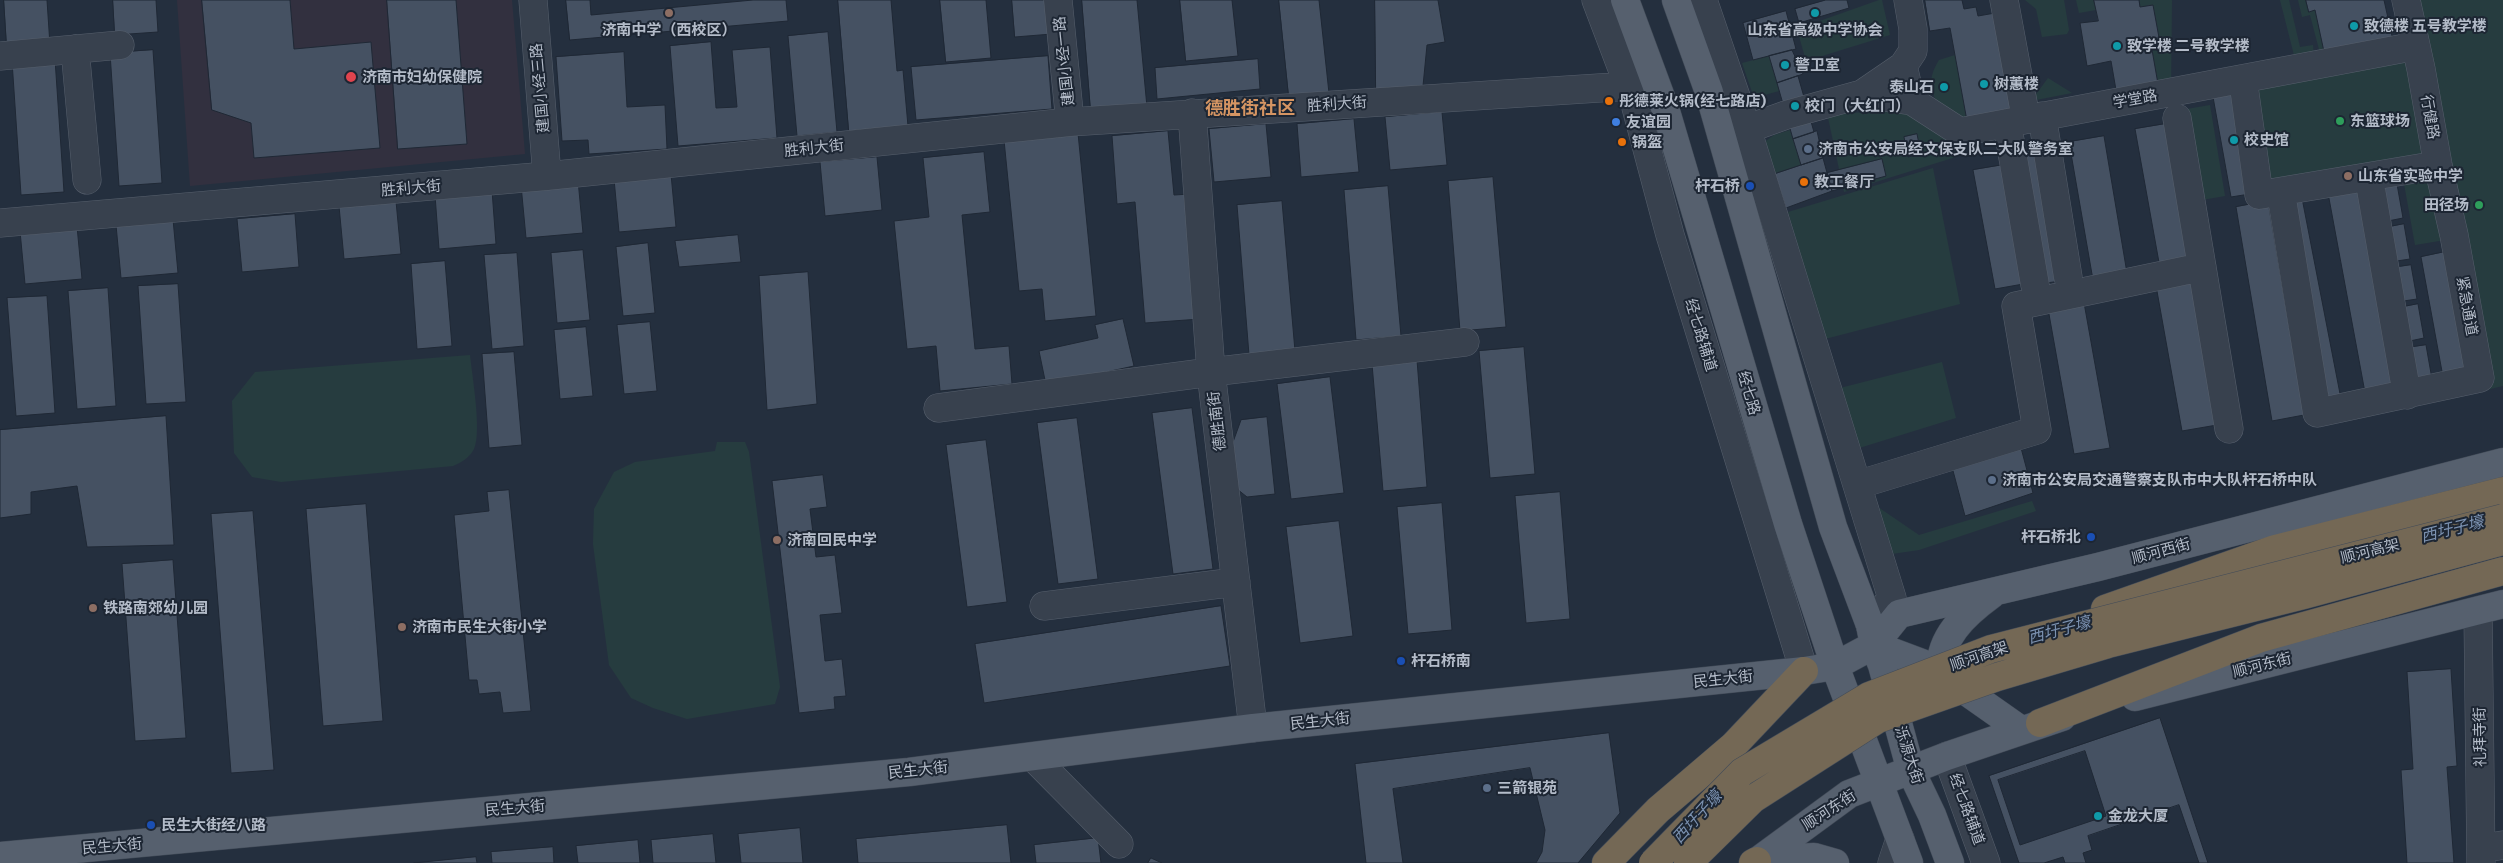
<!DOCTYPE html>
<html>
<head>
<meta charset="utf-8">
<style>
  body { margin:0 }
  canvas { display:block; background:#242f3e }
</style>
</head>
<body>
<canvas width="2503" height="863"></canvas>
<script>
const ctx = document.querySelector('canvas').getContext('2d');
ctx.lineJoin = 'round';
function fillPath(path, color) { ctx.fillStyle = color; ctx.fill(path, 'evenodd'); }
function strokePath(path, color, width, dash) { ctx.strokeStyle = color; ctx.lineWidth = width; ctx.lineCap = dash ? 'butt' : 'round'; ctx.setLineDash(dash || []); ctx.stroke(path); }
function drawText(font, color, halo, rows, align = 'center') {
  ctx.font = font + ' Commissioner,"Noto Sans SC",sans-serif'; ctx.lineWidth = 4; ctx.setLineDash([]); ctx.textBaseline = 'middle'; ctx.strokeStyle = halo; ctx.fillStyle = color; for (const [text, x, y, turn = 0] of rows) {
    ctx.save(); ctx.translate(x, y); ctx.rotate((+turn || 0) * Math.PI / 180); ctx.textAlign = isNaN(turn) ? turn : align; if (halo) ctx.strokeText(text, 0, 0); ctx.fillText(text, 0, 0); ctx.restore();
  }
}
const medical = new Path2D(`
  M177,0H512L525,154L190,186Z`);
const green = new Path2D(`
  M1879,0H1882L1890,35L1806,61L1797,29Z
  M2025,0H2064L2069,30L2067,34L2042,37L2036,9Z
  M2076,0H2094L2096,10L2079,13Z
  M2139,0H2172L2171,92L2158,84L2151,44L2160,42L2153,5L2140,7Z
  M2280,0H2289L2300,47L2313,45L2314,58L2296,63Z
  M2298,0H2306L2309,12L2315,10L2326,61H2322L2310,15L2302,17Z
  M2418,0H2503V386L2486,390Z
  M2412,48L2432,162L2266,190L2249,80Z
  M1955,55L1967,121L1938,107C1931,87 1927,80 1939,60Z
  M1769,56L1779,91L1761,96L1752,92L1742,63Z
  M2048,78L2072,93L2031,101Z
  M2210,105L2225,196L2202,200L2187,109Z
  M1903,112L1956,135L1959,156L1844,192L1827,113Z
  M1790,130L1801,165L1775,174L1763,143L1774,135Z
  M1933,168L1960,304L1825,339L1788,212Z
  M2435,172L2445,240L2415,245L2403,178Z
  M470,355C472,376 482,431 474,449C469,458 462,462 453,466L281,482L252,477L234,453L232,401L255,372Z
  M1942,362L1956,418L1856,449L1840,388Z
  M717,442H745L749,452L780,687L775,704L687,719L653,708L631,698L609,665L593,544L594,509L614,472L635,462L715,451Z
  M2032,501L2036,511L1919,550L1892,554L1878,507L1919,535Z`);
const building = new Path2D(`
  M4,0H47L50,45L7,48Z
  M113,0H156L158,32L115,35Z
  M202,0H290L294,49L371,42L380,148L254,158L251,123L212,110Z
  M387,0H456L467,144L398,149Z
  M566,0H590L591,15L753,0H786L788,21L570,40Z
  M838,0H891L897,71L903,70L908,126L849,131Z
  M940,0H986L991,58L946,62Z
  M1012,0H1049L1052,34L1015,37Z
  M1082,0H1137L1147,107L1091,112Z
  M1180,0H1232L1238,56L1186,61Z
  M1279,0H1319L1329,93L1289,97Z
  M1375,0H1438L1445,42L1427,45L1423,86L1376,91Z
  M1826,0H1847L1849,8L1799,23L1795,9Z
  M1925,0H1962L1964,9L1976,7L1978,16L1995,13L2012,113L1967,121L1950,28L1930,31Z
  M2094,0H2139L2140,7L2153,5L2160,43L2151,44L2158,84L2116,90L2111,61L2087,66L2080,23L2098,21Z
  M2306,0H2384L2394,45L2326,61L2315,10L2309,12Z
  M1786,11L1796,49L1753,60L1743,23Z
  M828,32L837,132L797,136L788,36Z
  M711,42L716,108L737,107L732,50L770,47L777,138L678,146L670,46Z
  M153,50L162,183L119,186L110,53Z
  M1792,50L1803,74L1777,83L1769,56Z
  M624,52L627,107L665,105L667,149L589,154L588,140L562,141L556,57Z
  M1048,56L1052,109L916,120L911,67Z
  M55,59L64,192L21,195L12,61Z
  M1258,59L1260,89L1157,99L1155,68Z
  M1798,76L1814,132L1793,139L1777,83Z
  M2240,93L2256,193L2231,197L2213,97Z
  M1442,112L1447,165L1390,170L1385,117Z
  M1354,119L1359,172L1301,177L1297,124Z
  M2171,123L2193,260L2160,268L2135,129Z
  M1266,124L1271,177L1214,182L1209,129Z
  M1168,131L1174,195L1190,194L1200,319L1145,323L1135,202L1117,204L1112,136Z
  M1817,131L1823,158L1801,165L1793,139Z
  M1078,133L1096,316L1045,321L1042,289L1019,291L1004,140Z
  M1917,134L1921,154L1908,157L1904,137Z
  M2104,136L2127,273L2093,280L2069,142Z
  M2040,149L2061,281L2046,283L2024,151Z
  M984,152L990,212L962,215L975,349L1009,346L1012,384L940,391L936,346L907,349L894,221L929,217L923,158Z
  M877,157L882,210L825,216L820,162Z
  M1823,158L1832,191L1786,208L1775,174Z
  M1882,159L1886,176L1832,191L1827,173Z
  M2009,164L2029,283L1995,289L1973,170Z
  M671,174L676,227L619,232L614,179Z
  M1493,177L1506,327L1460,331L1448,181Z
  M578,180L583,233L526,238L521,185Z
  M2397,184L2403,218L2383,222L2377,187Z
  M1388,186L1401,336L1356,340L1344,190Z
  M2360,187L2398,393L2366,398L2328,193Z
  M492,190L496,244L439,249L435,195Z
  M2302,198L2342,404L2330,406L2290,201Z
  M396,201L401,254L344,259L339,206Z
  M1282,201L1295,351L1249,355L1237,205Z
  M2268,201L2304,415L2272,421L2236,207Z
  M295,214L299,267L242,272L237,219Z
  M173,219L178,273L121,278L116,225Z
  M2404,224L2410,259L2390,262L2384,228Z
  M77,226L82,279L25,284L20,231Z
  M738,235L741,262L679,267L675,241Z
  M648,243L655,313L623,316L616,247Z
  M583,250L590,320L557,323L551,253Z
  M2454,250L2476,371L2443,377L2421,257Z
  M517,253L524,346L492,349L484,255Z
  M445,261L452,346L417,349L411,264Z
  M2411,265L2417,299L2397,302L2391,268Z
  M808,272L817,404L767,410L759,276Z
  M2191,274L2217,425L2182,431L2155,280Z
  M178,284L186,402L146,404L138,286Z
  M108,288L116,406L77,409L68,291Z
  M47,296L55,413L16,416L7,298Z
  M2083,297L2110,448L2074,454L2047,303Z
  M2418,304L2424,338L2405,342L2398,308Z
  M1123,319L1134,366L1046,385L1039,351L1098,338L1095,325Z
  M650,322L657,391L624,394L617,325Z
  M586,327L593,396L560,399L554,330Z
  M2426,345L2432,379L2412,382L2406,348Z
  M1524,347L1535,474L1490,478L1479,351Z
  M514,352L522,445L489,448L482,354Z
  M1417,360L1427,487L1383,491L1372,364Z
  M1330,377L1344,493L1291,499L1277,384Z
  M1192,408L1213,569L1173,574L1152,413Z
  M166,416L174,545L87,547L77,486L31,492V514L0,518V430Z
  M1267,417L1275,494L1247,497L1237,489L1233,442L1241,420Z
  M1077,418L1098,579L1058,584L1037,423Z
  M986,440L1007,602L967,607L946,445Z
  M2020,444L2033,493L1965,516L1952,467Z
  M823,475L827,507L810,509L816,557L835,555L842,613L820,615L825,661L842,659L846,696L834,697L835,709L799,713L772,481Z
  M509,490L531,711L503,713L500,692L479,694L477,680H469L454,515L489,511L487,492Z
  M1560,492L1570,619L1526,623L1515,496Z
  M1442,503L1452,630L1408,634L1397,507Z
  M366,504L383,721L323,726L306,509Z
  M253,511L274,770L231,773L211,514Z
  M1339,521L1353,636L1300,643L1286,527Z
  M173,560L186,738L135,741L122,564Z
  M1221,606L1230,666L984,703L975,644Z
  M2451,669L2457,766L2447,767L2454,863H2407L2401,770L2413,769L2407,672Z
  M2160,718L2208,863H2065L2063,857L2044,863H2019L1989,776Z
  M1609,733L1620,813L1578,863H1366L1355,764Z
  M2085,751L2106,816L2020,845L1998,780Z
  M1530,768L1545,830L1542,852L1536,863H1403L1393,789Z
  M2179,805L2199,863H2086L2083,853L2092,850L2088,836Z
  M1007,825L1011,863H858L856,839Z
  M800,828L803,863H741L738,834Z
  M713,834L716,863H653L651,840Z
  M1098,838L1101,863H1036L1034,845Z
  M638,840L640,863H578L576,846Z
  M553,847L554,863H492L491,852Z
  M476,857L477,863H414Z
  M1151,858L1162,863H1148Z`);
const minor = new Path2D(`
  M533,0L547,176
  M1058,0L1070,122
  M1596,0L1634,100L1670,235L1804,671
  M1703,0L1747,129L1892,598L1870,625
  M2004,0L2026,119
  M75,49L87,180
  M0,56L120,45
  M2243,80L2259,195L2438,165
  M1907,83L1903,66L1913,51V29L1908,0
  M1862,94L1912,101L1960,132L2416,46
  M1192,113L1211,372L1253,728
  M2042,116L2068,277
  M2177,118L2229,429
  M2007,123L2035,285
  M1747,129L1786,115L1862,94L1903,66
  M2369,178L2407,395
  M2281,193L2317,413L2480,378L2454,235L2438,165L2421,69L2406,0
  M0,223L547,176L1070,122L1630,86
  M938,408L1211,372L1465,342
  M1857,485L2037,430L2016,306L2202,267
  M1044,606L1236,582
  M2478,611L2481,863
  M1947,756L1986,863
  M1033,757L1119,844
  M2481,849L2503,845
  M1892,863L1900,839`);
const major = new Path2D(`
  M1625,0L1665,108L1788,524L1835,666L1909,863
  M1676,0L1709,92L1833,527L1870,625L1874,645L1882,665L1911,771L1932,815L1950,863
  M1874,645L1930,666L2021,730
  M1941,674C1937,639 1965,614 1991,595
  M2135,697L2503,604
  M0,856L909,772L1253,728L1804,671L1835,666L1874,645L1899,614L2098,567L2503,462
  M1757,861L1814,857L1835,863
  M1755,863L1849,794L1947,756L2062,717`);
const highway = new Path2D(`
  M2105,609L2275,549L2503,491
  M2040,723L2261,638L2503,571
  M1606,863L1658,810L1733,746L1804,671
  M1753,863L1757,861`);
const highwayBridge = new Path2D(`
  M1653,863L1742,772L1869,696L1991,649L2503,518
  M1688,863L1753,799L1878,719L1997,677L2108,644L2304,595L2503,541`);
const markers = [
  [669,13,5,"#8d6e63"],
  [1815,13,5,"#0f9aa8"],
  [2354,26,5,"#0f9aa8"],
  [2117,46,5,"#0f9aa8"],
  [1785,65,5,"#0f9aa8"],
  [351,77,6,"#e0444e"],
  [1984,84,5,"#0f9aa8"],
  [1944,87,5,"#0f9aa8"],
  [1609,101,5,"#e8710a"],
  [1795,106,5,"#0f9aa8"],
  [2340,121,5,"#2e9e5b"],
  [1616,122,5,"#3f7fe0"],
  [2234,140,5,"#0f9aa8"],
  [1622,142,5,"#e8710a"],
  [1808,149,5,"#5c6f8a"],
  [2348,176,5,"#8d6e63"],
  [1804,182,5,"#e8710a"],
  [1750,186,5,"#1a4fb4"],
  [2479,205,5,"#2e9e5b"],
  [1992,480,5,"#5c6f8a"],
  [2091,537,5,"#1a4fb4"],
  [777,540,5,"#8d6e63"],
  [93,608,5,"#8d6e63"],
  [402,627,5,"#8d6e63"],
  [1401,661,5,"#1a4fb4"],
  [1487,788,5,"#5c6f8a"],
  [2098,816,5,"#0f9aa8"],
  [151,825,5,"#1a4fb4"]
];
const poiNames = [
  ["致德楼 五号教学楼",2364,26],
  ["济南中学（西校区）",669,30,"center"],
  ["山东省高级中学协会",1815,30,"center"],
  ["致学楼 二号教学楼",2127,46],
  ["警卫室",1795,65],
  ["济南市妇幼保健院",362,77],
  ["树蕙楼",1994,84],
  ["泰山石",1934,87,"right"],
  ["彤德莱火锅(经七路店)",1619,101],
  ["校门（大红门）",1805,106],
  ["东篮球场",2350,121],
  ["友谊园",1626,122],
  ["校史馆",2244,140],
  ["锅盔",1632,142],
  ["济南市公安局经文保支队二大队警务室",1818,149],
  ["山东省实验中学",2358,176],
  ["教工餐厅",1814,182],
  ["杆石桥",1740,186,"right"],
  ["田径场",2469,205,"right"],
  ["济南市公安局交通警察支队市中大队杆石桥中队",2002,480],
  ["杆石桥北",2081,537,"right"],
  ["济南回民中学",787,540],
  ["铁路南郊幼儿园",103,608],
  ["济南市民生大街小学",412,627],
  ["杆石桥南",1411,661],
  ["三箭银苑",1497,788],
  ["金龙大厦",2108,816],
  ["民生大街经八路",161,825]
];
const streetNames = [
  ["建国小经一路",1064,61,-96],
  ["建国小经三路",540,88,-95],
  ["学堂路",2135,99,-10],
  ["胜利大街",1337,104,-4],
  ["行健路",2430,117,80],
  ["胜利大街",814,148,-6],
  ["胜利大街",411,188,-5],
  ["紧急通道",2467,306,80],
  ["经七路辅道",1701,335,73],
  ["经七路",1749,393,74],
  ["德胜南街",1217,421,-97],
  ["顺河西街",2161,551,-15],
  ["顺河高架",2370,551,-14],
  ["顺河高架",1979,656,-19],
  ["顺河东街",2262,665,-14],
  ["民生大街",1723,679,-6],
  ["民生大街",1320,721,-6],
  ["礼拜寺街",2480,737,-91],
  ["泺源大街",1909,755,72],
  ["民生大街",918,770,-6],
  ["民生大街",515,808,-5],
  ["经七路辅道",1967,809,70],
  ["顺河东街",1829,810,-33],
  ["民生大街",112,846,-5]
];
const waterNames = [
  ["西圩子壕",2452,529,-14],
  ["西圩子壕",2059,630,-15],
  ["西圩子壕",1697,817,-48]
];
const quarterNames = [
  ["德胜街社区",1250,108]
];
fillPath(medical, '#32303f');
fillPath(green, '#263c3f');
fillPath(building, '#455162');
strokePath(building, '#1f2835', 1);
strokePath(minor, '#565f6c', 29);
strokePath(major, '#414a57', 29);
strokePath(highway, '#434c59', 29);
strokePath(minor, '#38414e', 28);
strokePath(major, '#56606e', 28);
strokePath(highway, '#746855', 28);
strokePath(highwayBridge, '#434c59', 29, []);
strokePath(highwayBridge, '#746855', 28);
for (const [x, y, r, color] of markers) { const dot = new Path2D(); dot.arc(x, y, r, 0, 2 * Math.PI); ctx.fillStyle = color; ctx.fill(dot); strokePath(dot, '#1d2633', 2); }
drawText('bold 15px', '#b4bcc9', '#1d2633', poiNames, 'left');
drawText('15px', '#b4bcc9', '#1d2633', streetNames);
drawText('italic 16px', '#7c92b1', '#1d2633', waterNames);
drawText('bold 18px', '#d59563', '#1d2633', quarterNames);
</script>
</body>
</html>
